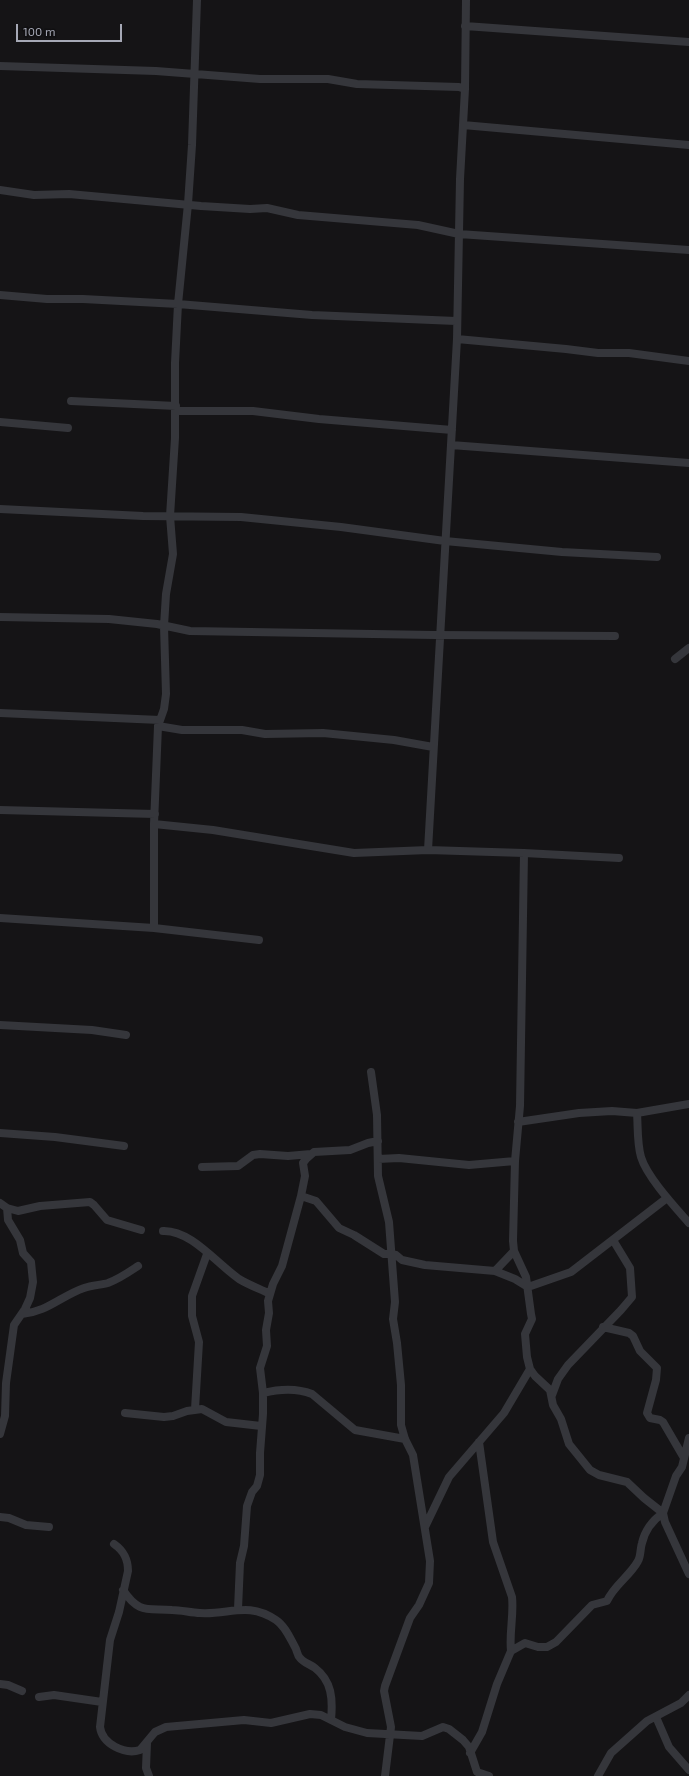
<!DOCTYPE html>
<html>
<head>
<meta charset="utf-8">
<style>
  body { margin:0 }
  #map { position:relative; width:689px; height:1776px; overflow:hidden; background:#151416; font-family:"Exo 2",sans-serif }
  canvas { display:block }
  .scale { position:absolute; left:16px; top:24px; width:106px; height:18px; box-sizing:border-box; border:2px solid #a6a9b6; border-top:0; padding-left:5px; font-size:12px; line-height:14px; white-space:nowrap; color:#a6a9b6; -webkit-text-stroke:3px #100f11; paint-order:stroke }
</style>
</head>
<body>
<div id="map">
<canvas width="689" height="1776"></canvas>
<div class="scale">100 m</div>
</div>
<script>
const ctx = document.querySelector('canvas').getContext('2d');
ctx.lineJoin = 'round';
function strokePath(path, color, width, dash) { ctx.strokeStyle = color; ctx.lineWidth = width; ctx.lineCap = dash ? 'butt' : 'round'; ctx.setLineDash(dash || []); ctx.stroke(path); }
const minor = new Path2D(`
  M465,26L689,42
  M0,66L156,71L260,79H328L357,84L459,87L465,89
  M463,125L689,145
  M0,190L34,195L69,194L201,206L250,209L267,208L298,215L418,225L459,234L689,250
  M0,295L47,299H83L178,304L312,315L456,321
  M457,339L566,349L598,353H629L689,361
  M71,401L176,406
  M176,411H253L319,419L452,430
  M0,422L68,428
  M451,445L689,463
  M0,509L143,516L241,517L341,527L445,541L562,552L657,557
  M0,617L109,619L157,624L190,631L434,635L615,636
  M675,659L689,648
  M0,713L160,720
  M158,726L182,730H242L265,734L323,733L394,740L433,747
  M0,810L155,814
  M154,824L213,830L354,853L428,850L524,853L619,858
  M428,850L457,339L460,179L465,89L466,0
  M524,853L520,1106L515,1161L513,1241L514,1251L526,1277L531,1314L532,1319L525,1334L527,1357L530,1369L535,1376L550,1390L553,1405L561,1419L569,1444L590,1470L599,1475L627,1482L644,1498L663,1513
  M0,918L154,928L259,940
  M154,928V824L158,726L164,709L166,694L164,626L166,594L173,554L170,516L175,438V363L178,304L188,204L192,145L197,0
  M0,1025L92,1030L126,1035
  M371,1072L377,1115L378,1176L389,1222L395,1302L393,1319L397,1343L401,1385V1425L405,1439L413,1455L430,1561L429,1583L419,1605L410,1618L385,1686L384,1691L391,1727L385,1776
  M637,1113C638,1127 637,1143 641,1157C647,1177 675,1207 689,1223
  M518,1122L579,1113L612,1111L637,1113L689,1104
  M0,1133L55,1137L124,1146
  M378,1159L399,1158L469,1165L515,1161
  M202,1167L238,1166L253,1155L260,1154L288,1156L311,1154
  M301,1196L316,1201L339,1228L354,1235L384,1254H391L396,1255L402,1260L425,1265L495,1271L515,1279L528,1287L571,1272L667,1198
  M0,1203L7,1208L18,1211L40,1206L90,1202L94,1205L107,1220L141,1230
  M163,1231C191,1230 216,1263 239,1279C249,1285 260,1289 270,1294
  M495,1271L514,1251
  M22,1314C47,1312 61,1296 84,1288C92,1285 101,1285 108,1283C119,1279 129,1272 138,1266
  M603,1327L629,1333L633,1336L640,1351L657,1368L656,1380L647,1413L650,1418L660,1420L663,1422L684,1458
  M263,1393C279,1389 297,1388 312,1394L355,1430L405,1439
  M552,1395L558,1379L568,1365L621,1310L632,1297L630,1268L613,1240
  M195,1409L199,1342L192,1316V1296L207,1254
  M125,1413L164,1417L173,1416L187,1411L202,1409L226,1422L261,1426
  M0,1434L5,1416L6,1383L14,1325L25,1309L30,1298L33,1282L31,1262L23,1253L20,1240L8,1220L7,1208
  M689,1438L682,1467L676,1476L663,1513L665,1522L689,1574
  M479,1442L493,1542L512,1597C514,1615 509,1633 511,1651
  M0,1517L9,1518L26,1525L49,1527
  M425,1527L449,1477L504,1413L530,1369
  M114,1544C124,1551 128,1559 128,1571L119,1612L110,1640L100,1727C102,1744 125,1755 140,1750L155,1732L166,1727L244,1720L271,1723L310,1714L321,1715L345,1727L367,1733L422,1736L443,1727L449,1729L463,1740L469,1747L477,1772L489,1776
  M123,1590C139,1614 147,1608 172,1610C182,1610 191,1613 200,1613C229,1615 248,1601 276,1620C285,1626 290,1638 295,1647C297,1650 297,1655 300,1658C304,1663 310,1664 315,1668C332,1681 333,1699 331,1720
  M238,1609L240,1563L244,1546L247,1506L252,1492L257,1486L260,1475V1453L263,1414V1393L260,1368L267,1346L266,1330L269,1313L268,1301L273,1284L282,1266L301,1196L305,1176L303,1163L306,1159L314,1152L350,1150L368,1143L378,1141
  M0,1684L8,1685L22,1691
  M39,1697L54,1695L102,1702
  M656,1717L669,1747L689,1770
  M147,1743L146,1768L149,1776
  M470,1753L482,1732L497,1684L508,1658L511,1651L525,1643L538,1647H547L556,1642L592,1605L607,1601C614,1585 630,1576 638,1561C641,1556 640,1549 642,1543C645,1530 653,1520 663,1513
  M598,1776L611,1753L647,1721L681,1703L689,1695`);
strokePath(minor, '#35363b', 8);
</script>
</body>
</html>
